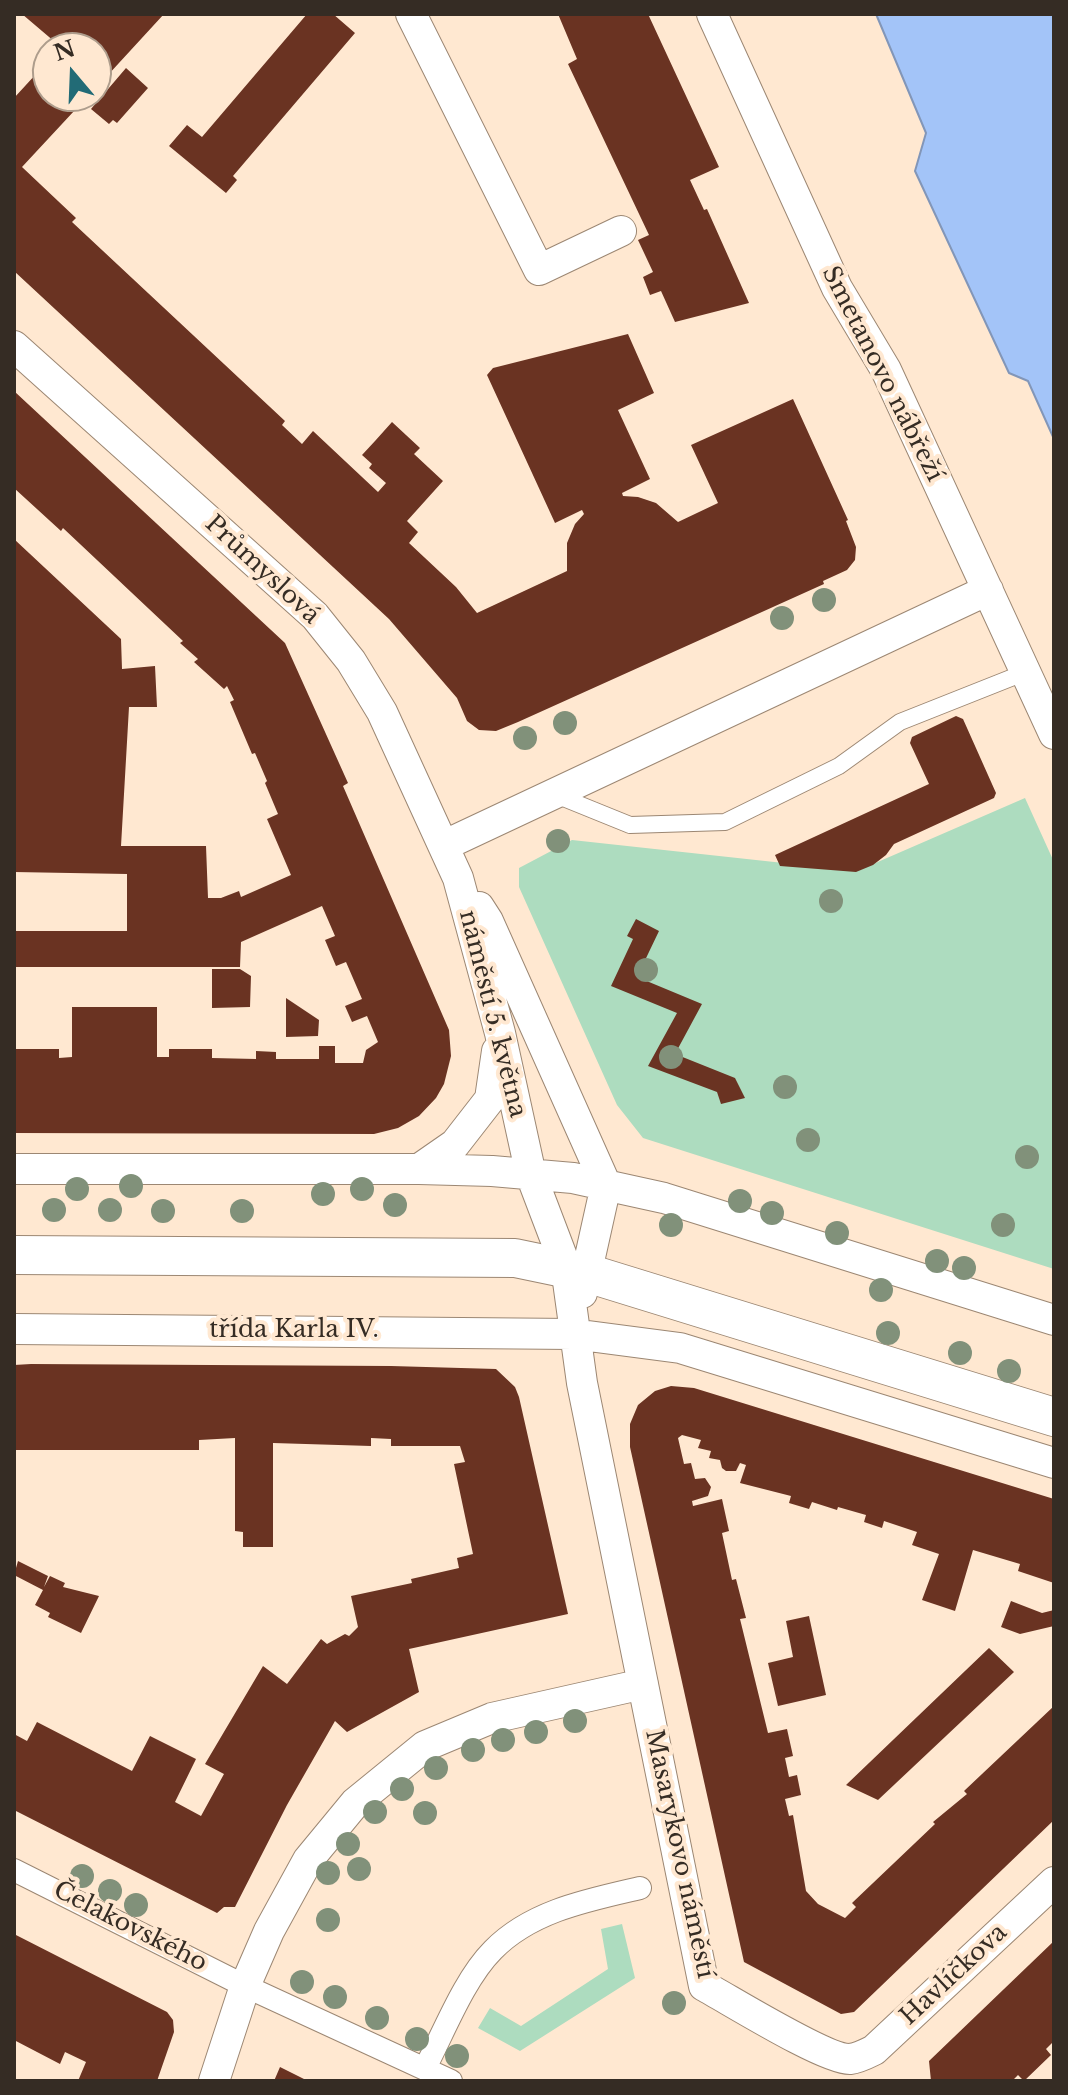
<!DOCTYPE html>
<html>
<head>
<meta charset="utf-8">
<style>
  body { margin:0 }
  #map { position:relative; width:1068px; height:2095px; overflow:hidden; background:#ffe8d1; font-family:"Libre Baskerville",serif }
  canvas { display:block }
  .frame { position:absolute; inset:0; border:16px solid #352c24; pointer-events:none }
  .north { position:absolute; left:32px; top:32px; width:80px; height:80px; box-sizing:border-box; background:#ffe8d1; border:2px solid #ae9d8c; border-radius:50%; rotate:341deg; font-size:22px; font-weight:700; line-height:32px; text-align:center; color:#352c24 }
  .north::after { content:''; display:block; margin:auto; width:28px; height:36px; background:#226b76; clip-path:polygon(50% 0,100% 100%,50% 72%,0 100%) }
</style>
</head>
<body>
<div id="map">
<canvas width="1068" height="2095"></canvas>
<div class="frame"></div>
<div class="north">N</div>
</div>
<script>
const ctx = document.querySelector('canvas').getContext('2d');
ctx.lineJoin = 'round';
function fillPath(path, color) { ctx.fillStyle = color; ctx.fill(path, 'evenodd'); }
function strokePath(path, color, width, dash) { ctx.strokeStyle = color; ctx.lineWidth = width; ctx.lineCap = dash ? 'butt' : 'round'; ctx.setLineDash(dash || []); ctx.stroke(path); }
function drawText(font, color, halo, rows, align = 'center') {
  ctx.font = font + ' "Libre Baskerville",serif'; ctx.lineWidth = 8; ctx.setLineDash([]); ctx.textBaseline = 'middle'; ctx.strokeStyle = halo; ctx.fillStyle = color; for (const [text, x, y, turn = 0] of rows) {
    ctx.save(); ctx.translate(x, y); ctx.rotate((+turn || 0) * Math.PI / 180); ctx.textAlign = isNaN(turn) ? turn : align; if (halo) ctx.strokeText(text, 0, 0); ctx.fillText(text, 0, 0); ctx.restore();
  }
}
const green = new Path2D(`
  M1025,798L1054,862V1269L643,1138L617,1105L519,887V868L572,840L857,871Z
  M622,1924L635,1978L520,2051L478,2028L490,2008L521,2026L608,1969L601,1929Z`);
const water = new Path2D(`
  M876,14H1054V439L1028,381L1009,373L915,171L926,133Z`);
const building = new Path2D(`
  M22,14H164L96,88V48H62Z
  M307,14H333L355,33L233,176L237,180L226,193L169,146L187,125L202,137Z
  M558,14H648L719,167L690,180L704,210L707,209L749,303L675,322L661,291L650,295L643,277L653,272L638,240L649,235L568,64L577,59Z
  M48,61V96H88L22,167L76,218L72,222L285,421L282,425L302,444L313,431L378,492L386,483L369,468L372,464L362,455L375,441L392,422L420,448L414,454L443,481L407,521L418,532L409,543L456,587L477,613L567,571V543L575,524L584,514L582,510L555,523L487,375L493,368L628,334L654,393L618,410L650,479L622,493L623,496L638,497L656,503L678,522L718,503L691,445L793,399L848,520L846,521L856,547L855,560L847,570L823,581L824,584L518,722L496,731L479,730L467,721L457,698L389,619L14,271V98Z
  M126,68L148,88L117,123L113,120L109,124L91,109Z
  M14,391L285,643L348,783L343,786L449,1030L451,1056L444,1084L436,1098L419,1116L398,1128L374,1134L14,1133L16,1049H59V1058L72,1057V1007H157V1057H169V1049H212V1058L256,1059V1051L276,1052V1059H319V1046H335V1063H363L366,1050L378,1042L367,1016L352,1022L345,1006L362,999L346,962L336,966L325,940L335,936L322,906L241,942L240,967H15L16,931H127V874L14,872V539L121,639L122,669L155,666L157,707H129L121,846H206L208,898H221L239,891L241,897L291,875L267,819L278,814L265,783L267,781L255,753L252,754L230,702L234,700L227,686L224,689L194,662L198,659L180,643L183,641L63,528L61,531L14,488Z
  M956,716L963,719L996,793L994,798L894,844L886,855L873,865L856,872L780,866L775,855L929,784L910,743L912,737Z
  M636,919L659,931L637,977L702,1004L675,1054L735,1078L745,1098L721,1104L717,1092L648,1066L677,1013L611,986L633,939L627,936Z
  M212,969H240L251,976L250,1007L212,1008Z
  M286,998L319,1020L318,1036L286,1037Z
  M31,1364L391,1366L496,1369L515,1387L519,1397L568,1614L409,1649L419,1692L347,1732L335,1721L287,1805L235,1907H224L217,1913L14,1810V1734L27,1741L37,1722L132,1771L150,1736L196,1759L175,1802L201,1816L224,1774L205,1764L263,1666L287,1684L321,1639L327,1644L345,1634L349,1636L358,1627L351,1596L412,1583L411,1579L459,1568L457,1558L473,1554L454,1464L465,1462L460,1446H391V1439L371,1438V1446L273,1443V1547H243V1532L235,1531V1438L199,1440V1450H14V1365Z
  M671,1386L694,1388L1054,1499V1583L1018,1571L1020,1564L973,1550L955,1611L922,1600L939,1554L912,1545L917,1532L884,1521L882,1528L864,1522L866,1515L838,1507L837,1510L812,1502L809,1509L789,1503L791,1496L740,1483L746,1465L740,1463L736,1471H726L722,1468L720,1460L709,1458L711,1451L698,1448L701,1440L682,1435L678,1438L684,1464L691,1463L695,1479L705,1478L711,1487L708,1496L692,1501L693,1506L722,1499L729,1531L722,1533L732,1580L736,1579L746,1618L740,1619L768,1733L787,1729L793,1756L785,1758L789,1777L797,1775L801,1795L785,1799L789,1816L793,1815L806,1891L818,1904L845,1918L856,1907L852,1903L935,1824L933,1822L967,1794L964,1791L1054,1706V1820L854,2012L841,2014L744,1962L630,1447V1424L638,1405L655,1391Z
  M18,1561L48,1576L44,1587L50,1576L65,1583L63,1587L99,1596L81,1633L48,1617L50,1613L35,1605L43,1590L14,1575Z
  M1011,1601L1042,1613L1054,1610V1626L1020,1634L1001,1627Z
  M809,1616L826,1695L778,1706L768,1663L793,1657L786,1621Z
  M989,1648L1014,1672L878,1800L846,1785Z
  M14,1934L167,2012L173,2020L174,2032L157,2081H78L86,2062L65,2052L60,2064L14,2040Z
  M1054,1941V2041L1046,2049L1051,2055L1024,2081L1018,2075L1012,2081H931L929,2061Z
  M280,2067L308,2081H274Z`);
const service = new Path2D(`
  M556,795L630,825L725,822L839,766L900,722L1026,672`);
const pedestrian = new Path2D(`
  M14,1870L245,1986L451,2081
  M425,2068C444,2032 464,1979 493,1950C531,1911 588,1900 640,1888`);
const minor = new Path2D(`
  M411,14L539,270L621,231
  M712,14L837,288L886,370L1054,734
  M14,346L315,616L351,661L382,712L458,878L500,1033L531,1175L566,1267L582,1383L704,1986C730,2000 826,2060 850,2059C859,2058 866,2054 874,2050L1054,1882
  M445,845L988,590
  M479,907L488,921L606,1185L582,1293
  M14,1169H419L492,1171L573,1178L664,1198L1054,1320
  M419,1169L455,1144L490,1099L497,1051
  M14,1329L573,1334L680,1348L1054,1463
  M214,2081L245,1986L269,1931L308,1860L355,1803L425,1746L492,1718L643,1684`);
const tertiary = new Path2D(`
  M14,1255L515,1258L587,1273L1054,1417`);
const trees = [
  [824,600],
  [782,618],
  [565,723],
  [525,738],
  [558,841],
  [831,901],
  [646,970],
  [671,1057],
  [785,1087],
  [808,1140],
  [1027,1157],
  [131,1186],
  [77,1189],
  [362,1189],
  [323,1194],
  [740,1201],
  [395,1205],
  [54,1210],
  [110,1210],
  [163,1211],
  [242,1211],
  [772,1213],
  [671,1225],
  [1003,1225],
  [837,1233],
  [937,1261],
  [964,1268],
  [881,1290],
  [888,1333],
  [960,1353],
  [1009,1371],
  [575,1721],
  [536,1732],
  [503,1740],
  [473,1750],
  [436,1768],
  [402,1789],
  [375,1812],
  [425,1813],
  [348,1844],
  [359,1869],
  [328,1873],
  [82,1876],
  [110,1891],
  [136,1905],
  [328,1920],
  [302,1982],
  [335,1997],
  [674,2003],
  [377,2018],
  [417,2039],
  [457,2056]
];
const streetNames = [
  ["Smetanovo nábřeží",882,374,63],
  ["Průmyslová",262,570,43],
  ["náměstí 5. května",492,1014,76],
  ["třída Karla IV.",294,1330],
  ["Masarykovo náměstí",679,1854,78],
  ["Čelakovského",130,1927,27],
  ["Havlíčkova",954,1975,-43]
];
fillPath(green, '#addcbf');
fillPath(water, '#a3c4f8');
strokePath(water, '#8296b8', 2);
fillPath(building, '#6a3322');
strokePath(service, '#9c8773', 18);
strokePath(pedestrian, '#9c8773', 24);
strokePath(minor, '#9c8773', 32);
strokePath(tertiary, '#9c8773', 40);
strokePath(service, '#fff', 16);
strokePath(pedestrian, '#fff', 22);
strokePath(minor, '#fff', 30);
strokePath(tertiary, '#fff', 38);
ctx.fillStyle = '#81917a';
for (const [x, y] of trees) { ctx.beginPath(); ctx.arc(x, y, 12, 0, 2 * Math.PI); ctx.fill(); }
drawText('24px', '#352c24', '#ffe8d1', streetNames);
</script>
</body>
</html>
